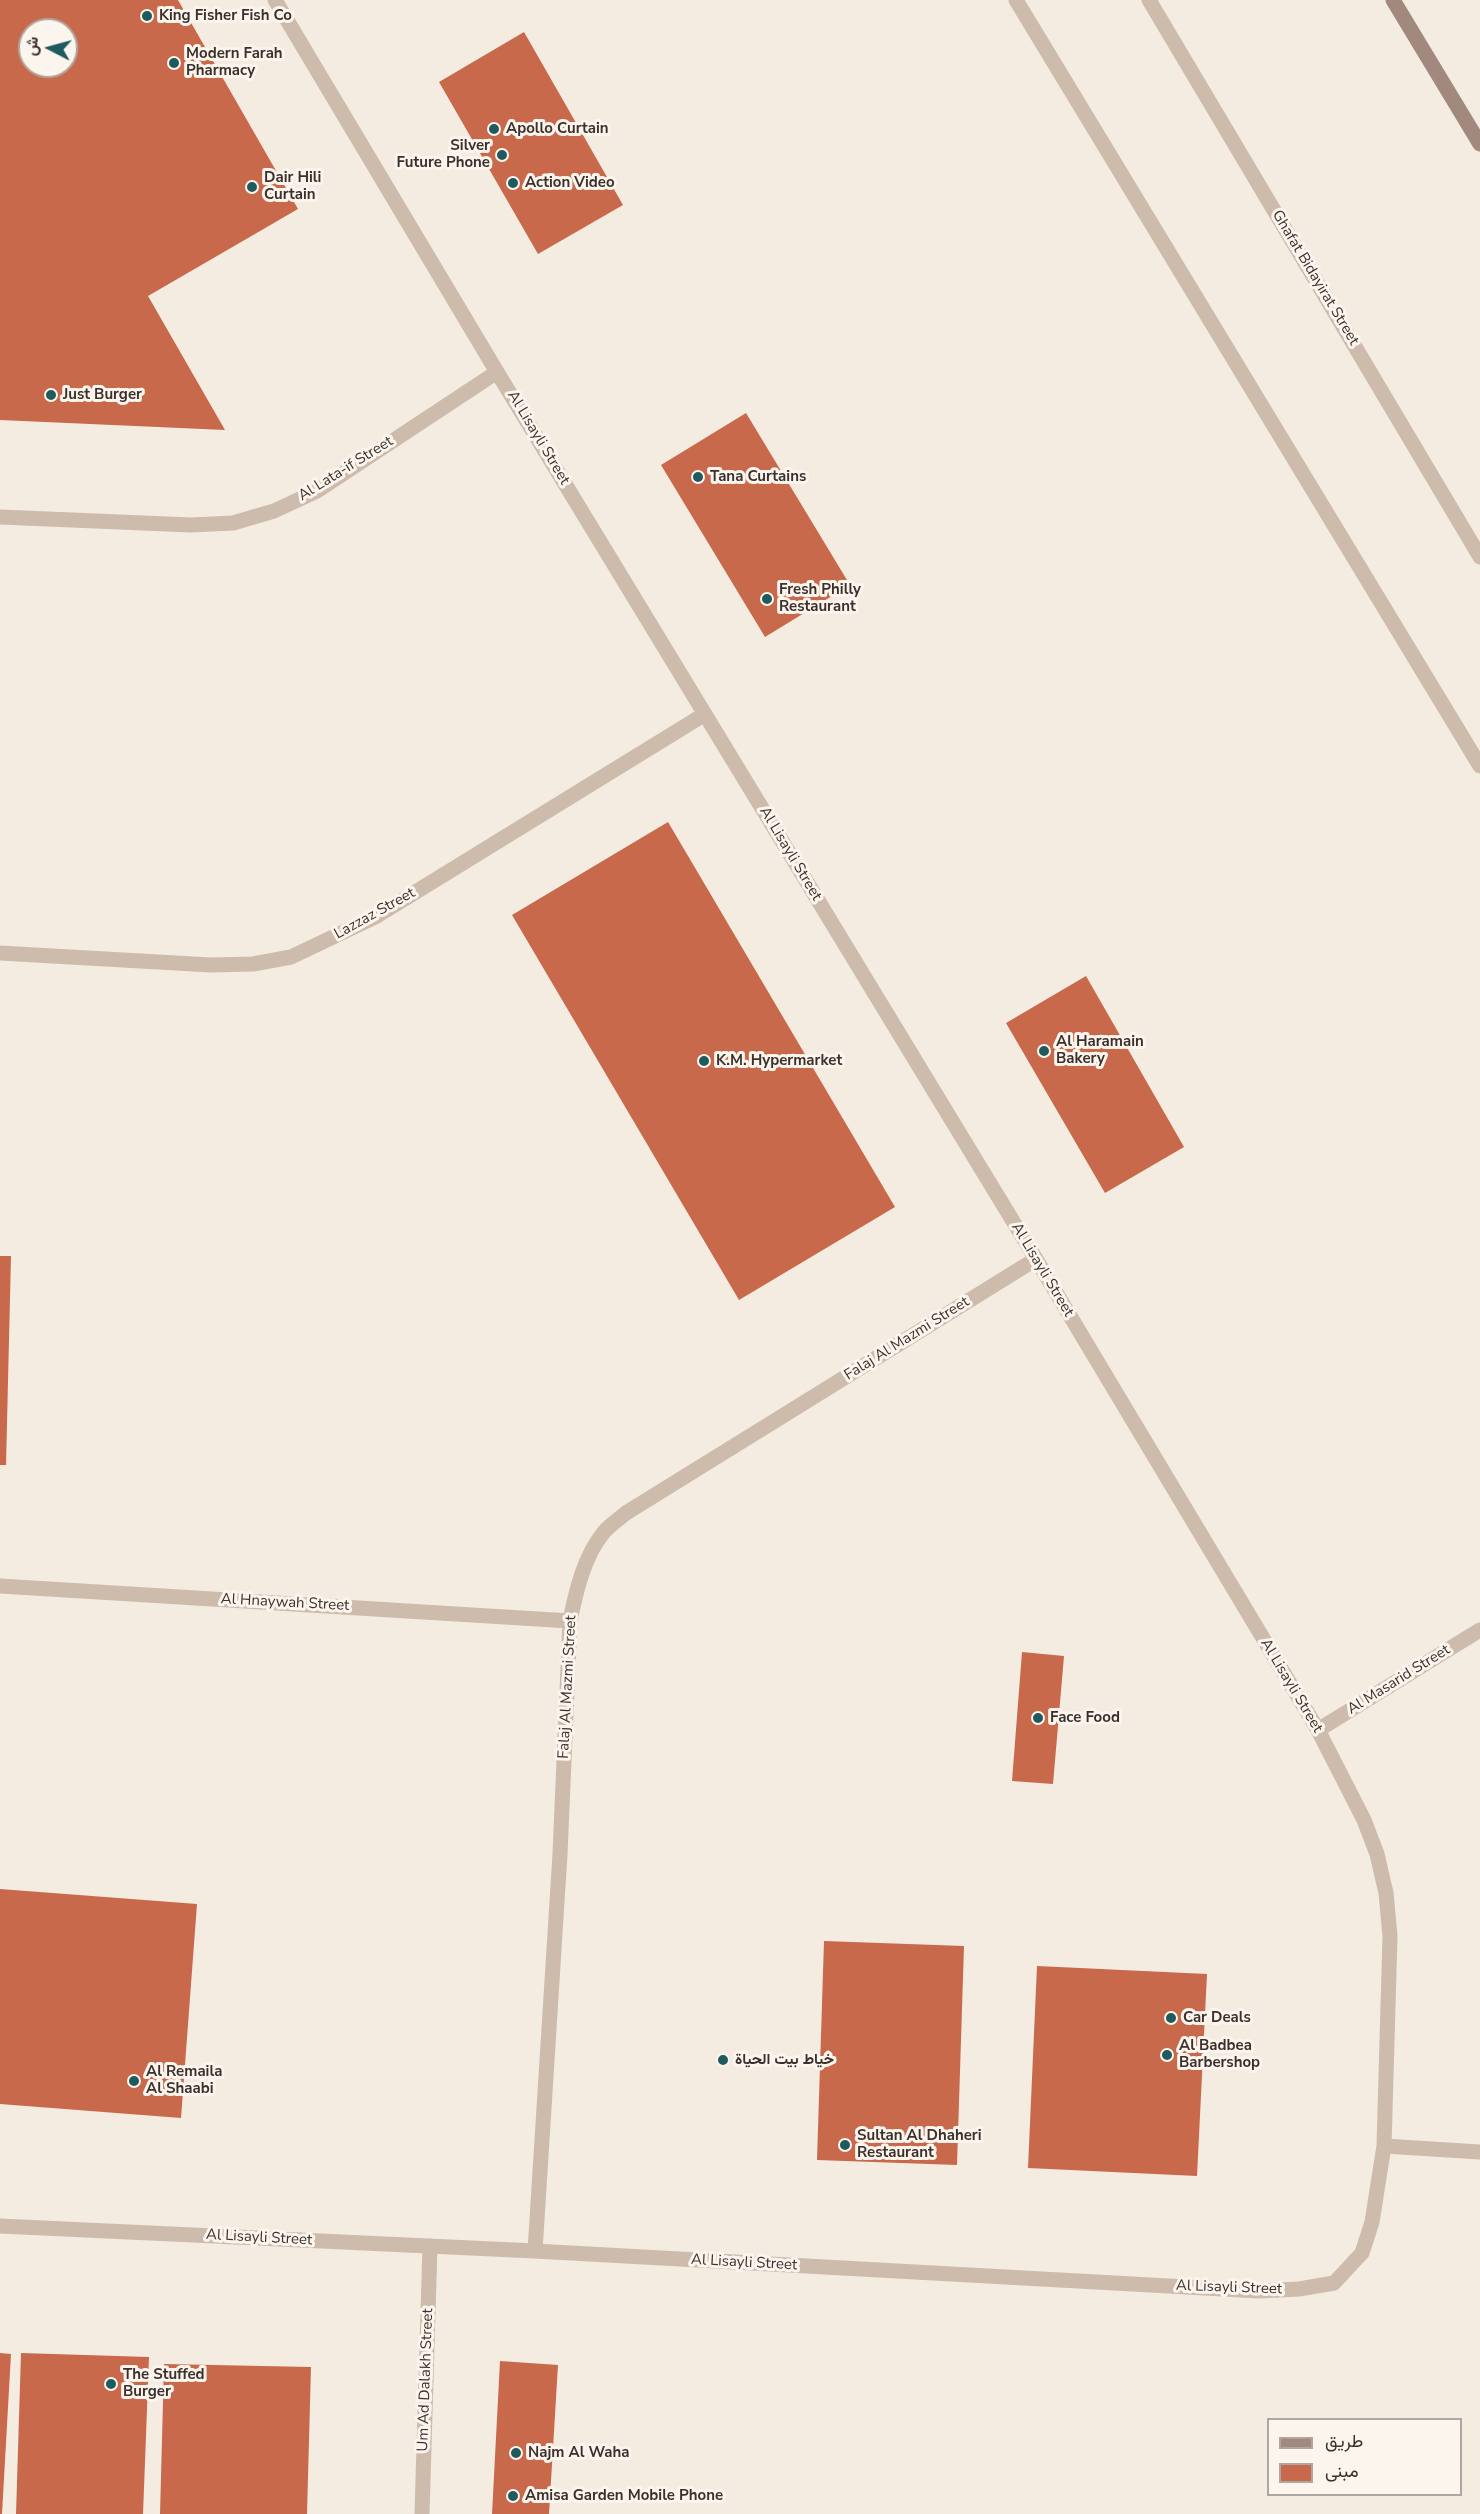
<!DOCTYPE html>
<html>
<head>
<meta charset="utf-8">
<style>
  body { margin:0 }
  #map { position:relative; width:1480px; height:2514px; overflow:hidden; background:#f4ebe1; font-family:"Nunito Sans",Vazirmatn,sans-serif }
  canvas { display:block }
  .legend { position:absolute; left:1267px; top:2418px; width:195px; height:78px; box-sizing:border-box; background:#fbf5ee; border:2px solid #aea6a0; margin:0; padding:8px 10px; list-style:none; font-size:18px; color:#3b302b }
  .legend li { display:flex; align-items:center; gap:12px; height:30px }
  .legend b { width:30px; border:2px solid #aea6a0 }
  .north { position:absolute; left:18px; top:18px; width:60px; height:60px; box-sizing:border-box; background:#fbf5ee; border:2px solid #aea6a0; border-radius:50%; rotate:276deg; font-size:16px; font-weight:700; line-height:24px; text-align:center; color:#3b302b }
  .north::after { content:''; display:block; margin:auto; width:21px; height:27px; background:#1f5a5e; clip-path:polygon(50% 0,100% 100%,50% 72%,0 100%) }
</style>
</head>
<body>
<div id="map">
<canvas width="1480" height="2514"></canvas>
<ul class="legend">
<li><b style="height:8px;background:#a18a7d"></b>طريق</li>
<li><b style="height:16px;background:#c8694b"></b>مبنى</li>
</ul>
<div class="north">ش</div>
</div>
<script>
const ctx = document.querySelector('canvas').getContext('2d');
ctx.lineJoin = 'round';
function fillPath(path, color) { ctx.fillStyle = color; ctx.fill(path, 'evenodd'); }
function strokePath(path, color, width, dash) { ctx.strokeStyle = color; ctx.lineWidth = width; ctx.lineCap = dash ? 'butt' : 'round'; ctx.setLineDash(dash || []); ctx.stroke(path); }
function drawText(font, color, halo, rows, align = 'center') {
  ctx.font = font + ' "Nunito Sans",Vazirmatn,sans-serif'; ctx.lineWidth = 6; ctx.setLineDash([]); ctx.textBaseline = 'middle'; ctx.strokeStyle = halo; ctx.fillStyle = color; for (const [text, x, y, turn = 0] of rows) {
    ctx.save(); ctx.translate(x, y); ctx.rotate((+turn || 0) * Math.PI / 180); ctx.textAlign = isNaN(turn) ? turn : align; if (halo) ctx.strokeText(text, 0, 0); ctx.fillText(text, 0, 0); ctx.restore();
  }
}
const building = new Path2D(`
  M0,0H178L298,209L148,296L225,430L0,420ZM30,30H66V66H30Z
  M524,32L623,205L538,254L439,82Z
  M746,413L850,585L765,637L661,465Z
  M668,822L895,1207L739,1300L512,915Z
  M1086,976L1184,1147L1105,1193L1006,1023Z
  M0,1256H11L6,1465H0Z
  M1022,1652L1064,1656L1053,1784L1012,1781Z
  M0,1889L197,1904L181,2118L0,2104Z
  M824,1941L964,1946L957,2165L817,2160Z
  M1037,1966L1207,1974L1197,2176L1028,2168Z
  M0,2353L11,2354L2,2514H0Z
  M21,2353L149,2357L143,2514H16Z
  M500,2361L558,2365L549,2514H492Z
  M164,2364L311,2367L307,2514H160Z`);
const street = new Path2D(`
  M1016,0L1480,766
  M1149,0L1480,557
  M0,517L191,525L233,523L274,511L317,491L497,372
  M0,953L211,965L253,964L291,957L375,917L705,714
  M0,1586L570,1621
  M1318,1730L1480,1630
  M1384,2146L1480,2152
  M0,2226L535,2251L1259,2291L1299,2289L1334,2283L1362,2253L1372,2222L1384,2146L1390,1936L1386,1893L1377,1854L1364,1820L1318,1730L1036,1259L497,372L275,0
  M535,2251L560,1854L570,1621C576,1591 584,1556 604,1532C610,1525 619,1519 626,1513L1036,1259
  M422,2514L430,2246`);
const secondary = new Path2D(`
  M1393,0L1480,144`);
const markers = [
  [147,16,6,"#1f5a5e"],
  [174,63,6,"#1f5a5e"],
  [494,129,6,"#1f5a5e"],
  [502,155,6,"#1f5a5e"],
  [513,183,6,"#1f5a5e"],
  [252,187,6,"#1f5a5e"],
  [51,395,6,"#1f5a5e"],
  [698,477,6,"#1f5a5e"],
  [767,599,6,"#1f5a5e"],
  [1044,1051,6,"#1f5a5e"],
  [704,1061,6,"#1f5a5e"],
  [1038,1718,6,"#1f5a5e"],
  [1171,2018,6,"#1f5a5e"],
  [1167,2055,6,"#1f5a5e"],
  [723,2060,6,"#1f5a5e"],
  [134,2081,6,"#1f5a5e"],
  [845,2145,6,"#1f5a5e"],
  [111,2384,6,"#1f5a5e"],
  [516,2453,6,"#1f5a5e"],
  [513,2496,6,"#1f5a5e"]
];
const poiNames = [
  ["King Fisher Fish Co",159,16],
  ["Modern Farah",186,54],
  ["Pharmacy",186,71],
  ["Apollo Curtain",506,129],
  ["Silver",490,146,"right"],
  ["Future Phone",490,163,"right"],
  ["Dair Hili",264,178],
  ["Curtain",264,195],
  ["Action Video",525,183],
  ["Just Burger",63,395],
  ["Tana Curtains",710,477],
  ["Fresh Philly",779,590],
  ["Restaurant",779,607],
  ["Al Haramain",1056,1042],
  ["Bakery",1056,1059],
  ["K.M. Hypermarket",716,1061],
  ["Face Food",1050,1718],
  ["Car Deals",1183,2018],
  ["Al Badbea",1179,2046],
  ["Barbershop",1179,2063],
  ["خياط بيت الحياة",735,2060],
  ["Al Remaila",146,2072],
  ["Al Shaabi",146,2089],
  ["Sultan Al Dhaheri",857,2136],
  ["Restaurant",857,2153],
  ["The Stuffed",123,2375],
  ["Burger",123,2392],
  ["Najm Al Waha",528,2453],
  ["Amisa Garden Mobile Phone",525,2496]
];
const streetNames = [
  ["Ghafat Bidayirat Street",1315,278,59],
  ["Al Lisayli Street",538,438,59],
  ["Al Lata-if Street",346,469,-32],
  ["Al Lisayli Street",790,854,59],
  ["Lazzaz Street",375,914,-29],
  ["Al Lisayli Street",1042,1270,59],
  ["Falaj Al Mazmi Street",907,1339,-32],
  ["Al Hnaywah Street",285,1603,3],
  ["Al Masarid Street",1399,1680,-32],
  ["Al Lisayli Street",1291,1686,59],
  ["Falaj Al Mazmi Street",568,1687,-87],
  ["Al Lisayli Street",259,2238,3],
  ["Al Lisayli Street",744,2263,3],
  ["Al Lisayli Street",1229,2288,2],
  ["Um Ad Dalakh Street",426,2380,-88]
];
fillPath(building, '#c8694b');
strokePath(street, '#cdbbac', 15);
strokePath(secondary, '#a18a7d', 15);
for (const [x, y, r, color] of markers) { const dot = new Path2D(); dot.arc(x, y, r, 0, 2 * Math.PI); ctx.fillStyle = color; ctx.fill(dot); strokePath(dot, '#fbf5ee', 2); }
drawText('bold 15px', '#3b302b', '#fbf5ee', poiNames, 'left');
drawText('15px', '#3b302b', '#fbf5ee', streetNames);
</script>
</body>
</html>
